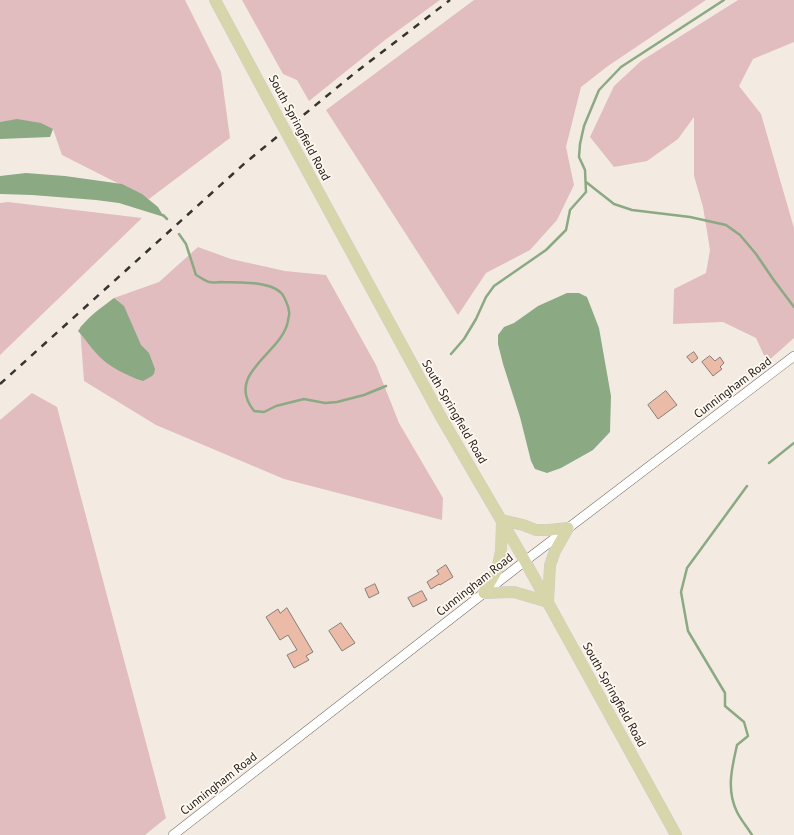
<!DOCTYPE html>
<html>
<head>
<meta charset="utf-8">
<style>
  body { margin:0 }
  canvas { display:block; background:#f3ebe2 }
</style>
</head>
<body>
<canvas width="794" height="835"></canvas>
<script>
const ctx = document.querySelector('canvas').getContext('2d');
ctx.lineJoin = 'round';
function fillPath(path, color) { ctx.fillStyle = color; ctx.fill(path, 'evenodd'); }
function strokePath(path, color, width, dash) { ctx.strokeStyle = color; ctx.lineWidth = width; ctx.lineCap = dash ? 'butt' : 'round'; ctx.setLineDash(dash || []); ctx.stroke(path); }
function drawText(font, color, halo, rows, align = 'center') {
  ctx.font = font + ' "PT Sans",sans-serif'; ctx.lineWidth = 3.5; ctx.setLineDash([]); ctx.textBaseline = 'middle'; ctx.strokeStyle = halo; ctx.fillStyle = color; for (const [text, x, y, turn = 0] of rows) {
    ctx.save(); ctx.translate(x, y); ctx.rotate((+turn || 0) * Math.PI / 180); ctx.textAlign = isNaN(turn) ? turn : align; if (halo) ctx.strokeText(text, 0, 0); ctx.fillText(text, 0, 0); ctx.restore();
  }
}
const green = new Path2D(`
  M0,0H185L221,72L230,138L149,199L62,155L53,129L0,123Z
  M242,0H440L385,40L309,101L297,80L283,74Z
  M474,0H706L608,66L581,87L566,147L574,185L557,220L530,250L486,273L458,315L326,110Z
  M738,0H794V42L753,59L739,86L761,114L794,228V338L767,362L756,338L723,322L673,324L674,289L706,273L710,250L703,207L694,176V117L678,139L647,161L614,167L590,137L614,86L641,61Z
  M8,202L142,218L0,355V203Z
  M198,247L231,259L285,271L326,275L376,365L399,423L443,498L442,520L284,479L156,425L84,381L80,327L114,298L159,282Z
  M32,393L57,407L166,818L145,835H0V420Z`);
const water = new Path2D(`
  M17,119L41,123L53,129L50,137L0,139V122Z
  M26,173L65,176L122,184L142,194L158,207L164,217L119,203L96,200L32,195L0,194V176Z
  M567,293H579L587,297L599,328L611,396L610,432L593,450L561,468L547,473L535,469L531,461L520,417L503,364L498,344V335L504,327L514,323L538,306Z
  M114,298L124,306L141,345L149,353L155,369L154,374L152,376L143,381C127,376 107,366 96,353C89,346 85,338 78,331C86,318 102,307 114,298Z`);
const stream = new Path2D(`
  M586,182L614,204L632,210L690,217L726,225L740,235L756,254L773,279L794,307
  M163,215L167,219
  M179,234L186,244L196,275C200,277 205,281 209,282C213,283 218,282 221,282C238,283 276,280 284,297C286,301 289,307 289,312C290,314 288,318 288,321C282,354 224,373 254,411L264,412L276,406L304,399L325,403L337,402L364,395L386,386
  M451,354L464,339L476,319L486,297L494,286L546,250L566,230L570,210L586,192L585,170L579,157L580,144L584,126L599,90L621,67L724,0
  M769,463L794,443
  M747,486L687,568L681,592L688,631L725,693V706L744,722L748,736L737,745C732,767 726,790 737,812C741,820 747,827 752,835`);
const building = new Path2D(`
  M694,352L698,358L692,363L687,357Z
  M710,356L715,361L720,357L724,363L720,367L722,369L713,376L702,362Z
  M666,391L677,405L658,419L648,405Z
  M446,565L453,577L440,585L439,584L431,589L427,582L439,574L437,571Z
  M375,584L379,593L369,598L365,589Z
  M422,591L427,600L413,607L408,598Z
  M287,608L313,652L306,656L309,660L294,668L287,655L297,650L288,635L280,640L266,617L278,609L280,613Z
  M341,623L355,643L342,651L329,631Z`);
const secondary = new Path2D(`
  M173,835L525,561L794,356`);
const primary = new Path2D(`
  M215,0L268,99
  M298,154L441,417L525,561L676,835
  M484,593L497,570L501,551L502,520L523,525L536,530H549L568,528
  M484,593L514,592L548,602
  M548,602L550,565L555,551L568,528`);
const rail = new Path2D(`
  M0,384L245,163L356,72L450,0`);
const primaryBridge = new Path2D(`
  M268,99L298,154`);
const streetNames = [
  ["South Springfield Road",299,128,62],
  ["Cunningham Road",733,388,-37],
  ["South Springfield Road",454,412,60],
  ["Cunningham Road",475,585,-38],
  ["South Springfield Road",614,695,61],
  ["Cunningham Road",219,784,-38]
];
fillPath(green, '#e1bdc0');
fillPath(water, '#8ba983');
strokePath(stream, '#8ba983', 2.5);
fillPath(building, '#ecbba7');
strokePath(building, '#887d78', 1);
strokePath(secondary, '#756f66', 10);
strokePath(primary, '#cdcdcc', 12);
strokePath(secondary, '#fff', 9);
strokePath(primary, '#d7d6ab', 11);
strokePath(rail, '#373430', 2.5, [7, 7]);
strokePath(primaryBridge, '#cdcdcc', 12, []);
strokePath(primaryBridge, '#d7d6ab', 11);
drawText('12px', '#1d1a17', '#fff9f1', streetNames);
</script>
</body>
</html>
